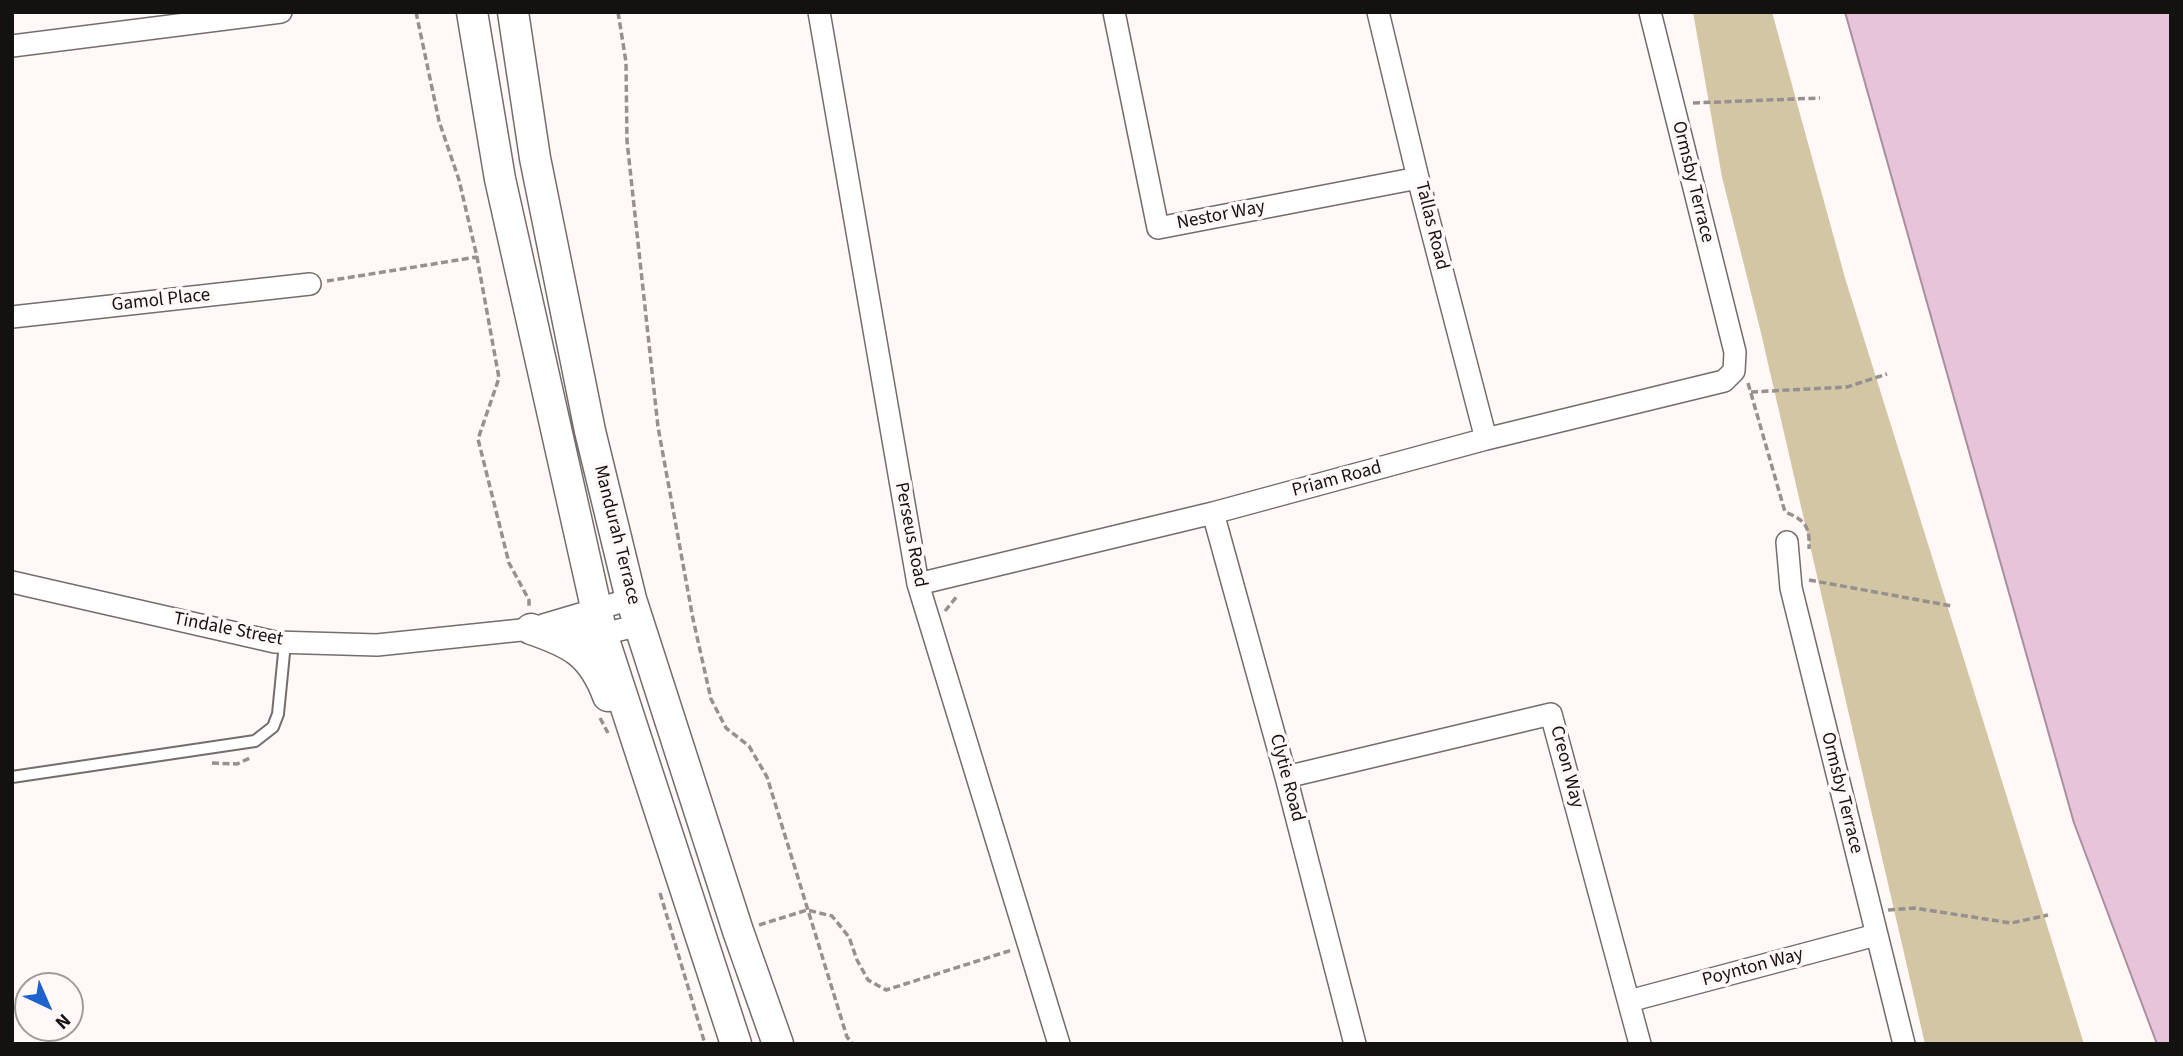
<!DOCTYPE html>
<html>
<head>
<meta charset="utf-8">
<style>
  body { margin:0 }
  #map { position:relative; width:2183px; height:1056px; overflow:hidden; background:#fff8f6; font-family:"Source Sans 3",sans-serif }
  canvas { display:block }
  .frame { position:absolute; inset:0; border:14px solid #141211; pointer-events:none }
  .north { position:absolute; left:14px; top:972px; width:70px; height:70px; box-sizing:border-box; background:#fff8f6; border:2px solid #a19c9a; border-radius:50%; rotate:136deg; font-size:19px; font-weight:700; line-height:28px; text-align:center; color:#141211 }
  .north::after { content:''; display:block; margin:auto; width:24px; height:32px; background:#1d62cd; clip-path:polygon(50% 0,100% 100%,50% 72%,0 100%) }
</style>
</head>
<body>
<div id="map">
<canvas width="2183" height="1056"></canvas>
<div class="frame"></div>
<div class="north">N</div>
</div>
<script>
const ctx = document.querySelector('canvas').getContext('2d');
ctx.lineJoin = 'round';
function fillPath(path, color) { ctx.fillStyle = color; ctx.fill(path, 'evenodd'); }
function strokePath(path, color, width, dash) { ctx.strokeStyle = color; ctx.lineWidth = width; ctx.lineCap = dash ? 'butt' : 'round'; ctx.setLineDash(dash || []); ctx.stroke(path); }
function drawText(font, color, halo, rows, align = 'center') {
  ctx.font = font + ' "Source Sans 3",sans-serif'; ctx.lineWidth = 7; ctx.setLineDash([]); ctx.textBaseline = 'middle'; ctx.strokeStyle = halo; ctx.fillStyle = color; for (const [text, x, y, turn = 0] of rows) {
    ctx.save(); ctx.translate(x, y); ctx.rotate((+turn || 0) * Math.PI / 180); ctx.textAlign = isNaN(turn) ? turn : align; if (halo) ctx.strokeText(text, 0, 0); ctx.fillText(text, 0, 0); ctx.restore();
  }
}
const green = new Path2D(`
  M1693,12H1772L1845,278L2084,1044H1925L1761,333L1722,177Z`);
const water = new Path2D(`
  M1845,12H2171V1044H2157L2074,823Z`);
const path = new Path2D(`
  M416,12L439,121L459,180L477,257L499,378L478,439L509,563L529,600V608
  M618,12L626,62L627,141L658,427L693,619L711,699L726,728L749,746L767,777L847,1037L853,1044
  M1693,103L1820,98
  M327,281L477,257
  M1748,383L1785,512C1806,520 1810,527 1809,549
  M1751,392L1847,387L1887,374
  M1809,580L1952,606
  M945,611L958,595
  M600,718L608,733
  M212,763L237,764L252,757
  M660,893L705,1044
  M1888,910L1914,908L2011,923L2048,915
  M759,925L807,910L832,916L849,937L857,960L868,980L886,990L1012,950`);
const lane = new Path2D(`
  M12,777L255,741L273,727L278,714L285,643`);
const street = new Path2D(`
  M819,12L918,584L1059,1044
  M1114,12L1158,228L1418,178
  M1378,12L1418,178L1486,439
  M12,46L281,12
  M12,317L310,284
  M1213,513L1286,777L1355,1044
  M1787,542L1791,588L1904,1044
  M12,582L275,642L377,645L531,629L602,634L641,625
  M918,584L1213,513L1486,439L1724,381L1734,371L1735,352L1650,12
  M543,625L631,599
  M1286,777L1551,714L1640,1044
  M1629,1001L1876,935`);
const secondary = new Path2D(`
  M472,12L500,179L602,634L736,1044
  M513,12L535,158L590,431L631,599L738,931L778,1044
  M531,629C572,643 592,653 608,696`);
const streetNames = [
  ["Ormsby Terrace",1692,182,76],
  ["Nestor Way",1221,216,-11],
  ["Tallas Road",1431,226,76],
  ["Gamol Place",161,301,-6],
  ["Priam Road",1337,480,-15],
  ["Mandurah Terrace",616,535,76],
  ["Perseus Road",910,535,79],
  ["Tindale Street",228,630,11],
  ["Creon Way",1566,767,75],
  ["Clytie Road",1286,778,75],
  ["Ormsby Terrace",1841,793,76],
  ["Poynton Way",1753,968,-15]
];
fillPath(green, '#d2c6a4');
fillPath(water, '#e7c4d9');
strokePath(water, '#a88f9d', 2);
strokePath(lane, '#736d6c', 14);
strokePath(street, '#736d6c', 24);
strokePath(secondary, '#736d6c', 33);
strokePath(path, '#96918f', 3.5, [7, 3.5]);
strokePath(lane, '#fff', 10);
strokePath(street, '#fff', 21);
strokePath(secondary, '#fff', 30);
drawText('19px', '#141211', '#fff8f6', streetNames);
</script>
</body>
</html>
